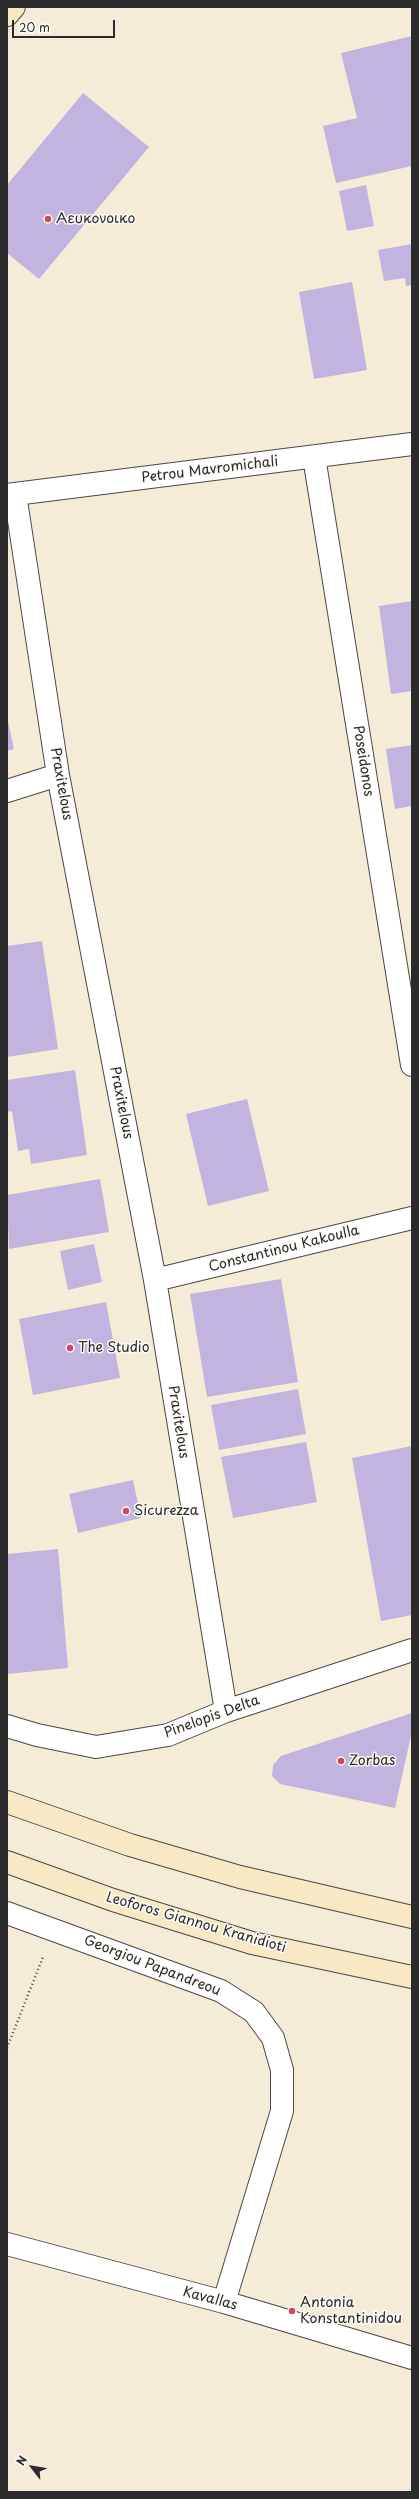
<!DOCTYPE html>
<html>
<head>
<meta charset="utf-8">
<style>
  body { margin:0 }
  #map { position:relative; width:419px; height:2499px; overflow:hidden; background:#f5ecd8; font-family:"Playpen Sans",sans-serif }
  canvas { display:block }
  .frame { position:absolute; inset:0; border:8px solid #2b2b2b; pointer-events:none }
  .north { position:absolute; left:12px; top:2447px; width:40px; height:40px; -webkit-text-stroke:3px #fdfcf7; paint-order:stroke; rotate:301deg; font-size:11px; font-weight:700; line-height:16px; text-align:center; color:#2b2b2b }
  .north::after { content:''; display:block; margin:auto; width:14px; height:18px; background:#2b2b2b; clip-path:polygon(50% 0,100% 100%,50% 72%,0 100%) }
  .scale { position:absolute; left:12px; top:20px; width:103px; height:18px; box-sizing:border-box; border:2px solid #2b2b2b; border-top:0; padding-left:5px; font-size:12px; line-height:14px; white-space:nowrap; color:#2b2b2b; -webkit-text-stroke:3px #fdfcf7; paint-order:stroke }
</style>
</head>
<body>
<div id="map">
<canvas width="419" height="2499"></canvas>
<div class="frame"></div>
<div class="north">N</div>
<div class="scale">20 m</div>
</div>
<script>
const ctx = document.querySelector('canvas').getContext('2d');
ctx.lineJoin = 'round';
function fillPath(path, color) { ctx.fillStyle = color; ctx.fill(path, 'evenodd'); }
function strokePath(path, color, width, dash) { ctx.strokeStyle = color; ctx.lineWidth = width; ctx.lineCap = dash ? 'butt' : 'round'; ctx.setLineDash(dash || []); ctx.stroke(path); }
function drawText(font, color, halo, rows, align = 'center') {
  ctx.font = font + ' "Playpen Sans",sans-serif'; ctx.lineWidth = 3; ctx.setLineDash([]); ctx.textBaseline = 'middle'; ctx.strokeStyle = halo; ctx.fillStyle = color; for (const [text, x, y, turn = 0] of rows) {
    ctx.save(); ctx.translate(x, y); ctx.rotate((+turn || 0) * Math.PI / 180); ctx.textAlign = isNaN(turn) ? turn : align; if (halo) ctx.strokeText(text, 0, 0); ctx.fillText(text, 0, 0); ctx.restore();
  }
}
const building = new Path2D(`
  M412,36V166L336,183L323,126L357,118L341,53Z
  M83,93L149,147L39,279L7,253V185Z
  M366,185L374,226L347,231L339,191Z
  M412,244V285L406,286L405,278L384,281L378,250Z
  M352,282L367,370L314,379L299,292Z
  M412,601V691L391,694L379,606Z
  M7,716L14,749L7,751Z
  M412,745V806L395,809L386,749Z
  M42,941L58,1049L7,1057V946Z
  M75,1070L87,1155L31,1164L29,1149L18,1151L12,1111L7,1112V1080Z
  M247,1099L269,1191L208,1206L186,1114Z
  M100,1179L109,1232L9,1249L7,1195Z
  M94,1244L102,1282L68,1290L60,1251Z
  M281,1279L298,1382L207,1397L190,1294Z
  M106,1302L120,1378L33,1395L19,1319Z
  M298,1389L306,1434L219,1450L211,1405Z
  M306,1442L317,1502L233,1518L221,1457Z
  M412,1446V1615L381,1621L352,1458Z
  M133,1480L141,1518L78,1533L69,1494Z
  M58,1549L68,1668L7,1674V1554Z
  M412,1713V1731L395,1808L280,1784L272,1776L273,1765L281,1756Z`);
const path = new Path2D(`
  M7,2048L43,1957`);
const street = new Path2D(`
  M314,457L412,1065
  M15,494L58,775L155,1280L226,1711
  M7,495L412,444
  M7,791L58,775
  M155,1280L412,1218
  M7,1726L37,1735L96,1747L168,1735L226,1711L412,1650
  M7,1913L221,1991L254,2012L273,2038L282,2070V2111L224,2302
  M7,2244L224,2302L412,2358`);
const secondary = new Path2D(`
  M7,15L14,7
  M7,1802L130,1845L240,1877L412,1917
  M7,1862L113,1900L252,1943L412,1977`);
const markers = [
  [48,219,4,"#d1495b"],
  [70,1348,4,"#d1495b"],
  [126,1511,4,"#d1495b"],
  [341,1761,4,"#d1495b"],
  [292,2311,4,"#d1495b"]
];
const poiNames = [
  ["Αευκονοικο",56,219],
  ["The Studio",78,1348],
  ["Sicurezza",134,1511],
  ["Zorbas",349,1761],
  ["Antonia",300,2303],
  ["Konstantinidou",300,2319]
];
const streetNames = [
  ["Petrou Mavromichali",210,470,-7],
  ["Poseidonos",363,761,81],
  ["Praxitelous",61,784,80],
  ["Praxitelous",121,1103,79],
  ["Constantinou Kakoulla",284,1249,-14],
  ["Praxitelous",178,1422,81],
  ["Pinelopis Delta",212,1717,-20],
  ["Leoforos Giannou Kranidioti",196,1923,16],
  ["Georgiou Papandreou",152,1966,21],
  ["Kavallas",210,2299,15]
];
fillPath(building, '#c1b4de');
strokePath(street, '#494845', 24);
strokePath(secondary, '#494845', 24);
strokePath(path, '#494845', 2.5, [1, 3]);
strokePath(street, '#fff', 22);
strokePath(secondary, '#f8e8c3', 22);
for (const [x, y, r, color] of markers) { const dot = new Path2D(); dot.arc(x, y, r, 0, 2 * Math.PI); ctx.fillStyle = color; ctx.fill(dot); strokePath(dot, '#fdfcf7', 1.5); }
drawText('14px', '#2b2b2b', '#fdfcf7', poiNames, 'left');
drawText('14px', '#2b2b2b', '#fdfcf7', streetNames);
</script>
</body>
</html>
